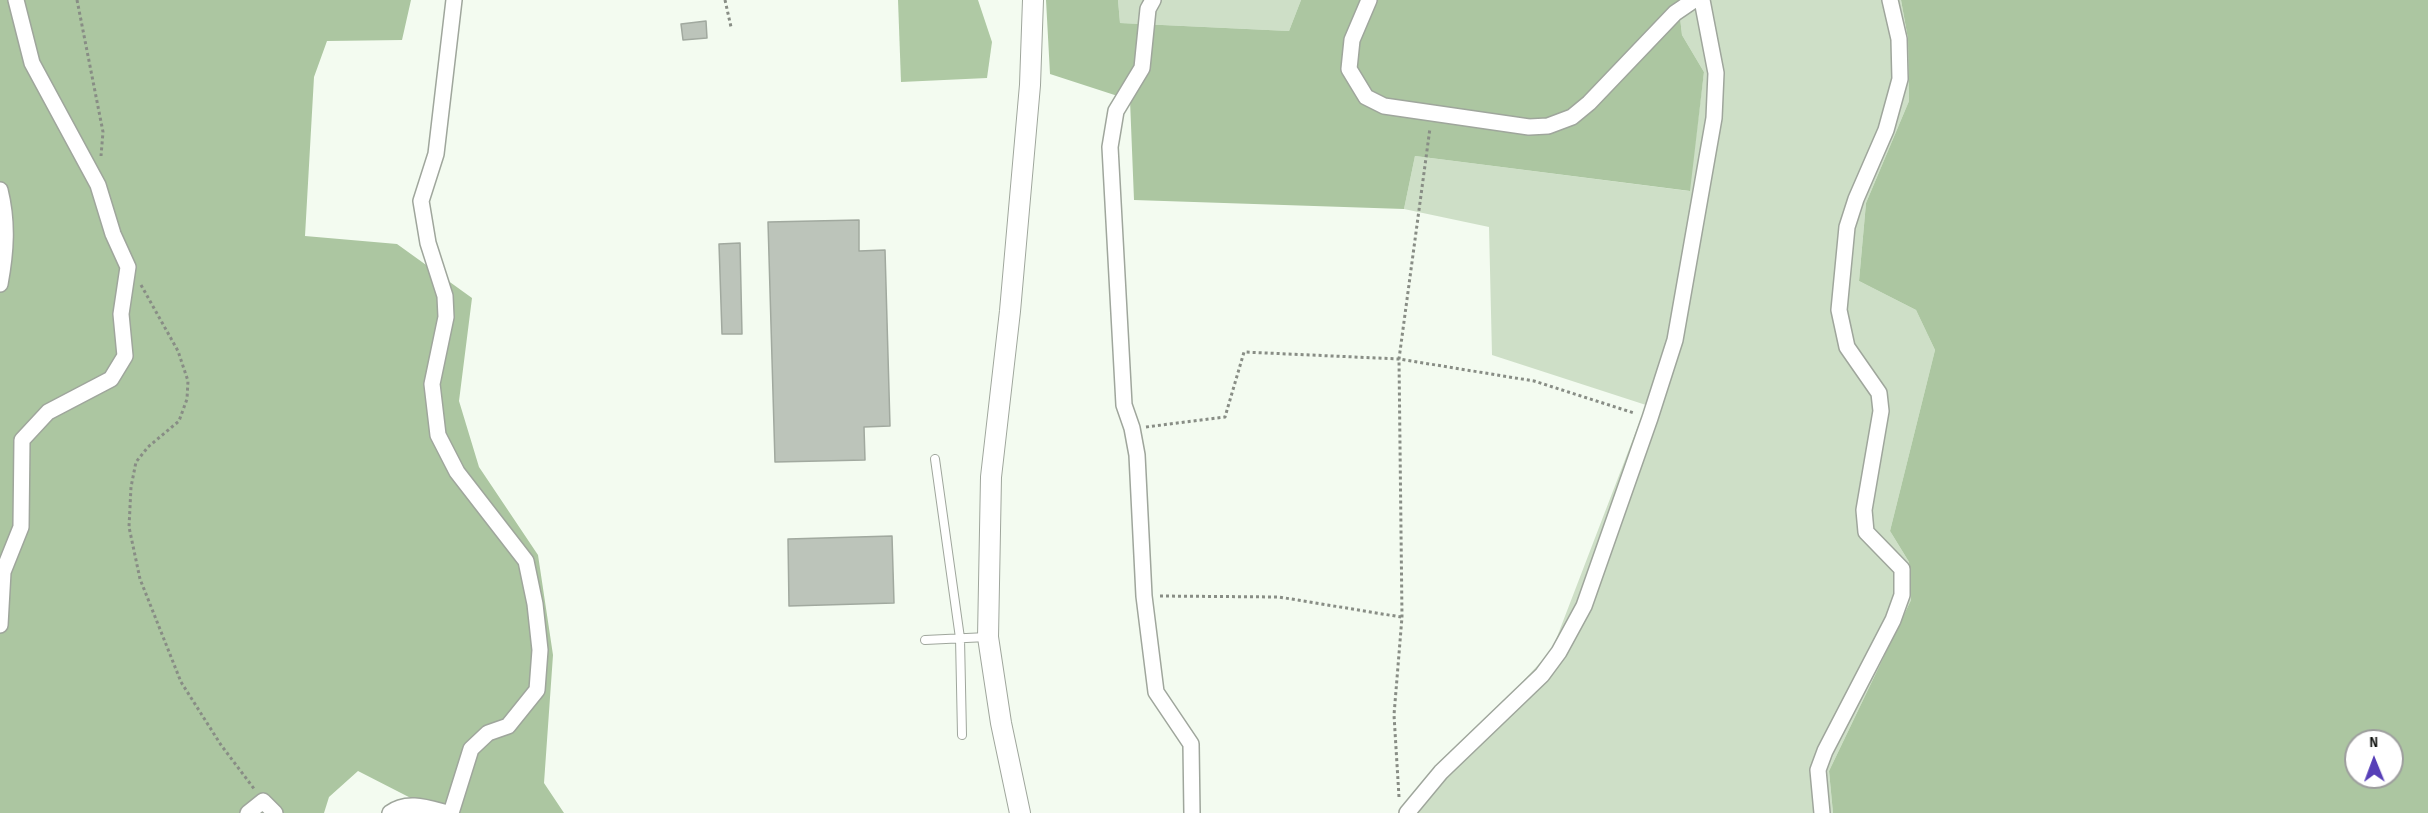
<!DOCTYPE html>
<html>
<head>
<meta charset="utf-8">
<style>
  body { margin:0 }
  #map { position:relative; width:2428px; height:813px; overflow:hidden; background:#f3fbf0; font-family:"Sofia Sans Condensed",sans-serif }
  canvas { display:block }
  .north { position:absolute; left:2344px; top:729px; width:60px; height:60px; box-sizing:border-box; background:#fff; border:2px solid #9d9e9d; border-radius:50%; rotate:359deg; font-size:16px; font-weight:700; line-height:24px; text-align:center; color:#0a0c09 }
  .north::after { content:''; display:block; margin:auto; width:21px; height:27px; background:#573fb7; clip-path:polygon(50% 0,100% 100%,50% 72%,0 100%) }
</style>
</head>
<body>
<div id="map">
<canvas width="2428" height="813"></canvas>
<div class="north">N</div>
</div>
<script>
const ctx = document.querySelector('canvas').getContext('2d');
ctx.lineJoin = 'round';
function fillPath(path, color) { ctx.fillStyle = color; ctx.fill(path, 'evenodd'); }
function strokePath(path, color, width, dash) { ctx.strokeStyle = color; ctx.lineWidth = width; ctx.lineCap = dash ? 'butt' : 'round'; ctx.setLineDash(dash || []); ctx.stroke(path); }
const green = new Path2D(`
  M1118,0H1301L1289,31L1120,23Z
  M1678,0H1901L1908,39L1909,101L1866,203L1859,281L1916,310L1935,350L1890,531L1909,562L1911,600L1829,771L1833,813H1400L1552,650L1646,405L1492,355L1489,227L1404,209L1415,156L1689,191L1704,72L1682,35Z`);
const forest = new Path2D(`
  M0,0H411L402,40L327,41L314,77L305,236L397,244L472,298L459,401L479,467L538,555L553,655L544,783L564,813H440L358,771L329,797L324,813H0Z
  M1046,0H1118L1120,23L1289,31L1301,0H1678L1682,35L1704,72L1690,191L1415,156L1404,209L1134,200L1130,100L1050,74Z
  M1901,0H2428V813H1833L1829,771L1911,600L1909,562L1890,531L1935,350L1916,310L1859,281L1866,203L1909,101L1908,39ZM2356,741H2392V777H2356Z`);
const water = new Path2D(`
  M898,0H978L992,42L987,78L901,82Z`);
const building = new Path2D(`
  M706,21L707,38L683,40L681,24Z
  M859,220V251L885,250L890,426L864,427L865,460L775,462L768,222Z
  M740,243L742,334H722L719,244Z
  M892,536L894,603L789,606L788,539Z`);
const path = new Path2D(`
  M77,0L103,132L101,156
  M725,0L731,27
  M141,285L178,351L188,381L187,399L179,421L148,447L136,462L131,487L129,527L140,579L181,682L221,745L255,790
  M1146,427L1225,417L1244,352L1399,359L1534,381L1634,413
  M1160,596L1279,597L1401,617
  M1399,797L1394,715L1402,617L1399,359L1430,128`);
const service = new Path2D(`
  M935,459L960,638L962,735
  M925,640L987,637`);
const minor = new Path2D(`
  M1153,0L1148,9L1142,68L1116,111L1110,147L1124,405L1132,428L1137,455L1144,596L1156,692L1191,744L1192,813
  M1369,0L1352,40L1349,69L1366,97L1384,106L1529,127L1548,126L1572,117L1589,103L1675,13L1694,0
  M0,190C8,222 6,252 0,284
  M0,625L3,572L21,527L22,440L48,412L111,379L125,356L121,314L128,267L113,234L98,185L32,63L16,0
  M248,813L263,801L275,813
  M390,813C407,800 428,808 447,813
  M451,813L471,749L488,733L508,726L537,690L540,650L535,604L526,561L457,472L438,435L432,384L446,317L445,296L428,243L421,201L436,154L454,0
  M1407,813L1441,772L1542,675L1559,652L1584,606L1650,418L1675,340L1714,118L1716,73L1702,0
  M1822,813L1818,770L1825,751L1893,620L1902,595V569L1866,532L1864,510L1881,411L1879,393L1847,347L1839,310L1847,227L1856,199L1886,130L1900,79L1899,39L1890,0`);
const tertiary = new Path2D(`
  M1020,813L1001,723L988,637L991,477L1010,311L1030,85L1033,0`);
fillPath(green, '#cedfc7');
fillPath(forest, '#acc6a1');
fillPath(water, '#afc9a4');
fillPath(building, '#bcc4ba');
strokePath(building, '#a1a99f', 1.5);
strokePath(service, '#9fa69c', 10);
strokePath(minor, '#9fa69c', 18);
strokePath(tertiary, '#9fa69c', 22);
strokePath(path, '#888d85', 3, [3, 3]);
strokePath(service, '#fff', 8);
strokePath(minor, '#fff', 15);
strokePath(tertiary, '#fff', 20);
</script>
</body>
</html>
